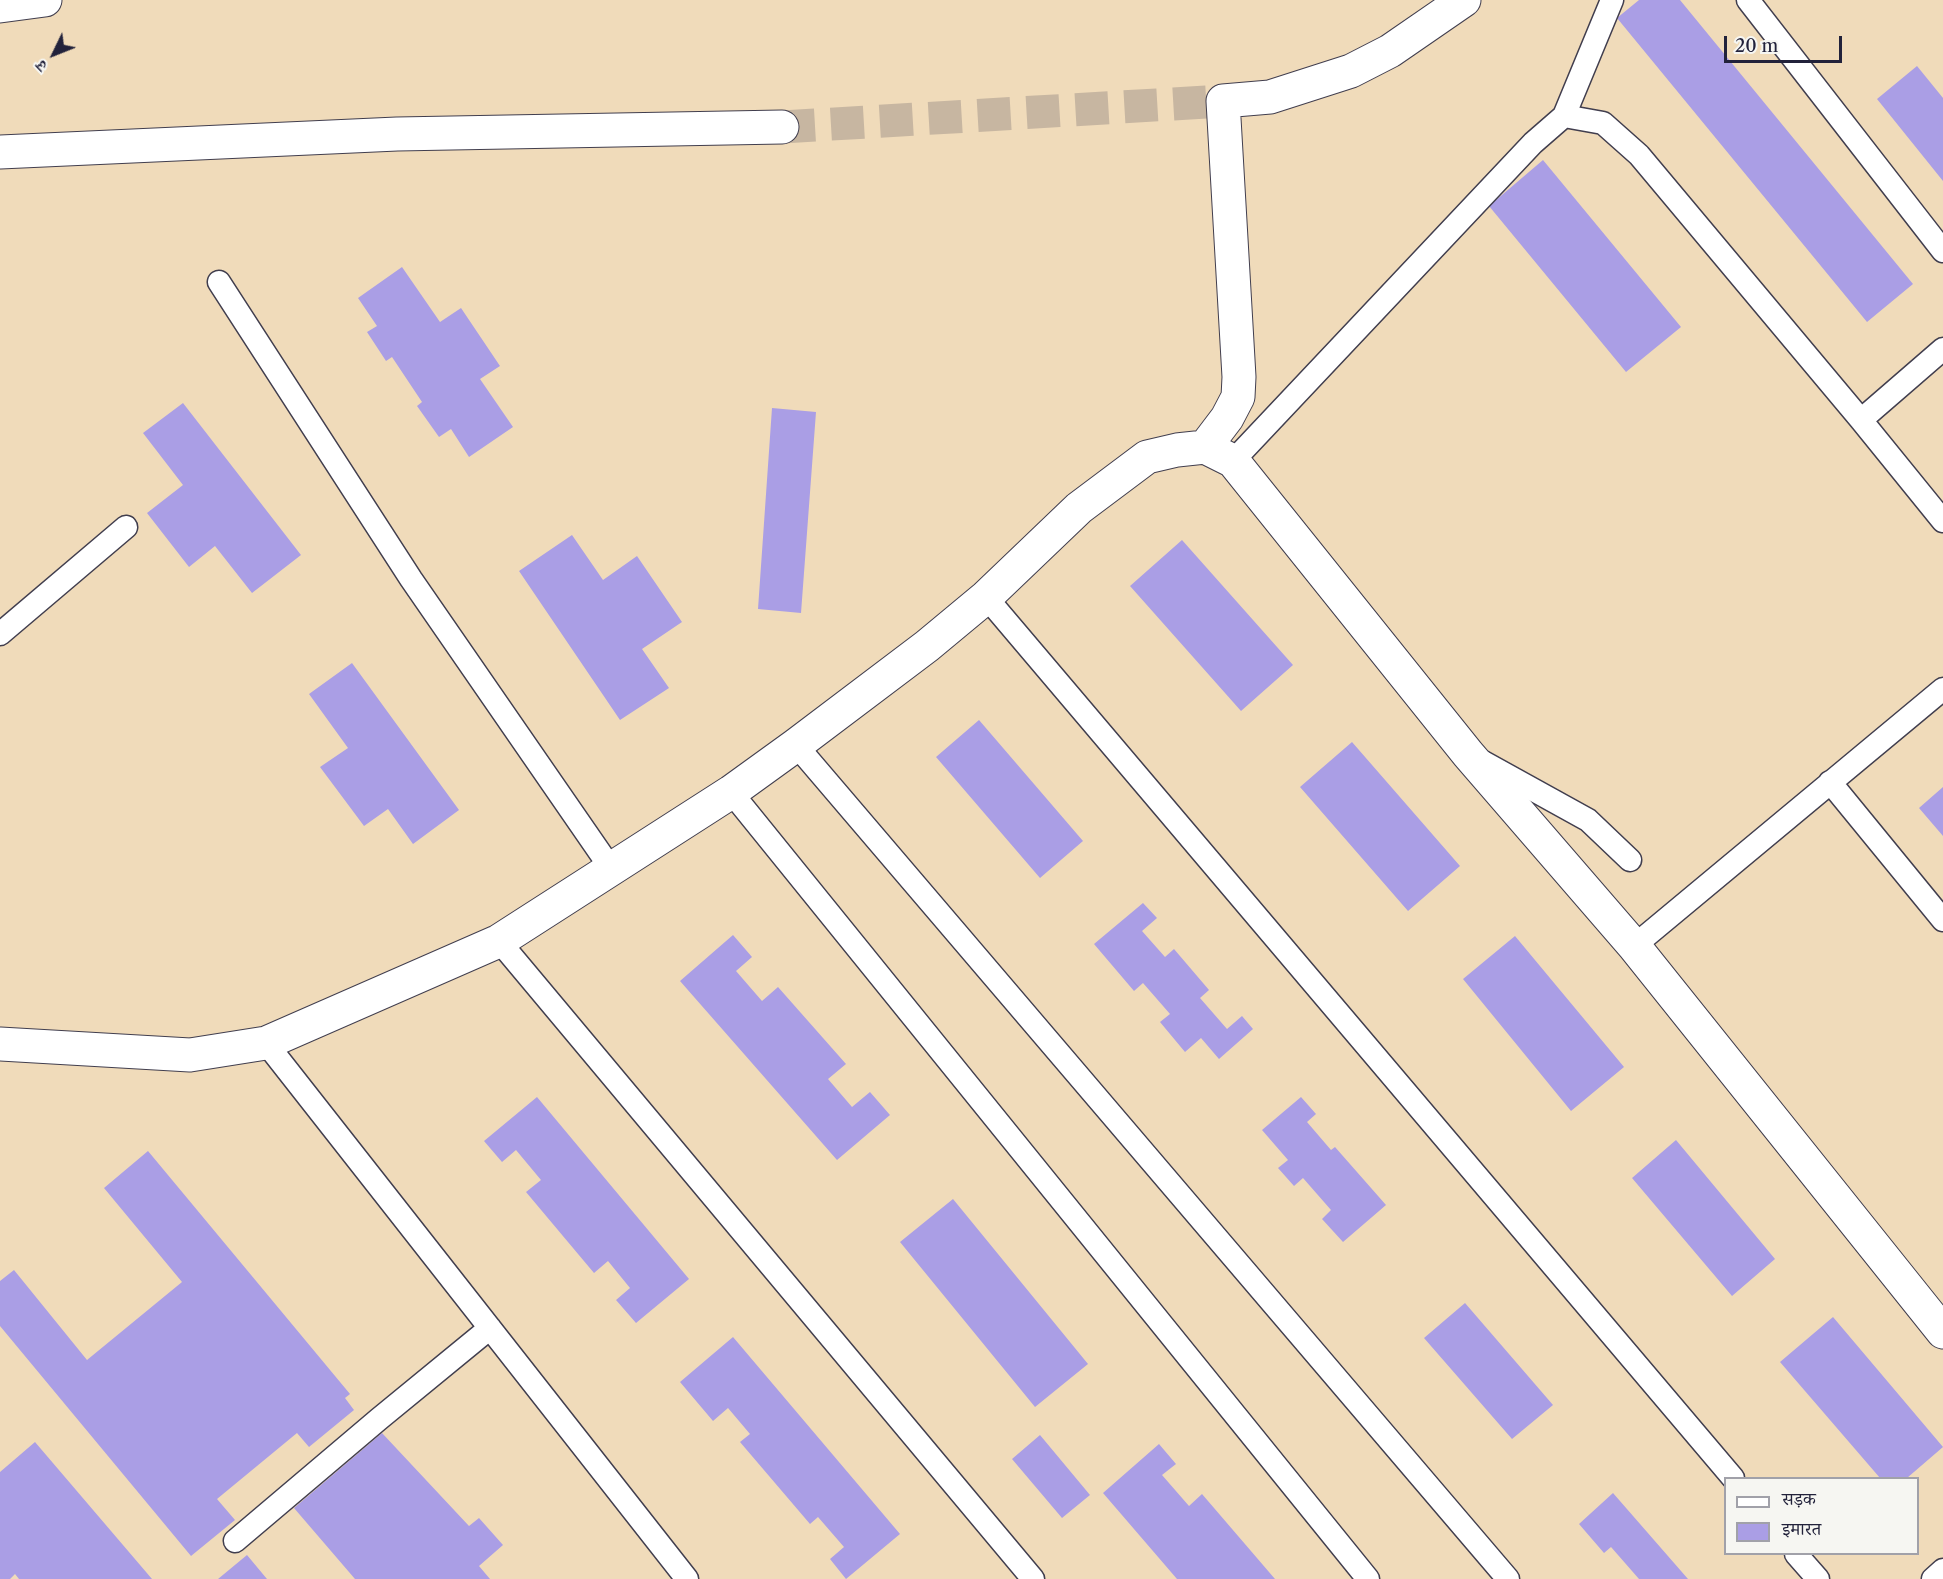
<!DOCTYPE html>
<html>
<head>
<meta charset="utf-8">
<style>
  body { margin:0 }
  #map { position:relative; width:1943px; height:1579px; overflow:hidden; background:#f0dbba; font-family:"Libre Caslon Text","Noto Serif Devanagari",serif }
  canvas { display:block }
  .legend { position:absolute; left:1724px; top:1477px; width:195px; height:78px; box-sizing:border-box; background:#f6f6f2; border:2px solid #a1a1a9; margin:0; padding:8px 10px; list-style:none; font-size:18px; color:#22223b }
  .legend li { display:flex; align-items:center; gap:12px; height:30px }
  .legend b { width:30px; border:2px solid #a1a1a9 }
  .north { position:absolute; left:24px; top:24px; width:60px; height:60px; -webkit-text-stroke:4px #f6f6f2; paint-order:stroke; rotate:227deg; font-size:16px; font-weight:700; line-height:24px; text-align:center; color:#22223b }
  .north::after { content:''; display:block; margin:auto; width:21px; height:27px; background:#22223b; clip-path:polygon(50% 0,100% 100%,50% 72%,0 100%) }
  .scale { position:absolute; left:1724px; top:36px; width:118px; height:27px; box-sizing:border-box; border:3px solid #22223b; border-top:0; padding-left:8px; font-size:18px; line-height:21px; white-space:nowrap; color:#22223b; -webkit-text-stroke:4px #f6f6f2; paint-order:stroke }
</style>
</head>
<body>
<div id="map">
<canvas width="1943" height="1579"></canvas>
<ul class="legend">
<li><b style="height:8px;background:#fff"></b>सड़क</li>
<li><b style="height:16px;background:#aa9ee5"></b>इमारत</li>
</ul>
<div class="north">उ</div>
<div class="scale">20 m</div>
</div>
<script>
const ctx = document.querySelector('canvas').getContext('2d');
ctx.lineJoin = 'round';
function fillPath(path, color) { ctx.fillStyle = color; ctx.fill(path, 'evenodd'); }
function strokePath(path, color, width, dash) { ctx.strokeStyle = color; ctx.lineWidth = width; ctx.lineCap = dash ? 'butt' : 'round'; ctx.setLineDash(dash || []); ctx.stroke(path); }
const building = new Path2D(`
  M1639,0H1680L1913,284L1867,322L1617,18Z
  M1917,66L1943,98V181L1877,99Z
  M1543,160L1681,327L1626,372L1489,206Z
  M402,267L440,322L461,308L500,366L480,379L513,427L469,457L451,429L439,437L417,406L422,402L392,357L386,361L367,332L377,326L358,298Z
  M183,403L301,555L252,593L215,546L189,567L147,513L183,485L143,433Z
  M772,408L816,412L801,613L758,609Z
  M572,535L603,580L637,556L682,622L642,649L669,688L620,720L519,571Z
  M1182,540L1293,665L1241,711L1130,586Z
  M352,663L459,810L413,844L388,809L364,826L320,767L348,748L309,694Z
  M979,720L1083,841L1040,878L936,757Z
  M1352,742L1460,866L1408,911L1300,787Z
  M1943,787V836L1919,808Z
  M1143,903L1157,918L1142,931L1165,957L1174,949L1209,990L1200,998L1227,1029L1242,1016L1253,1029L1219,1059L1201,1038L1185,1052L1160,1022L1170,1014L1143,983L1134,991L1094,944Z
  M733,935L752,957L736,971L762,1001L778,987L846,1064L828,1079L852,1107L870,1092L890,1115L837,1160L680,981Z
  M1515,936L1624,1067L1571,1111L1463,979Z
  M537,1097L689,1279L636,1323L616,1300L630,1288L608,1261L594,1273L526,1192L541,1180L516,1150L502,1162L484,1141Z
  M1301,1097L1316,1114L1307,1122L1331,1150L1335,1147L1386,1205L1343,1242L1322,1219L1331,1210L1303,1178L1294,1186L1278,1168L1288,1160L1262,1130Z
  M1676,1140L1775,1259L1732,1296L1632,1178Z
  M148,1151L350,1394L345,1398L354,1410L309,1447L297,1433L217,1499L235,1520L191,1556L0,1326V1281L14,1270L87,1360L182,1282L104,1188Z
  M953,1199L1088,1364L1035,1407L900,1242Z
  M1465,1303L1553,1405L1512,1439L1424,1338Z
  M1833,1317L1943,1447L1907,1478H1880L1780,1362Z
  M733,1337L900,1534L846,1579L830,1559L844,1547L818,1517L810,1524L740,1442L750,1434L728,1408L713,1421L680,1382Z
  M382,1433L469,1526L479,1518L503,1545L479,1566L490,1579H355L294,1508Z
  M1040,1435L1090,1495L1062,1518L1012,1459Z
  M35,1442L152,1579H19L15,1574L10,1579H0V1472Z
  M1159,1444L1176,1464L1162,1475L1189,1506L1202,1494L1275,1579H1177L1103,1493Z
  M1613,1493L1688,1579H1639L1611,1547L1604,1553L1579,1524Z
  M247,1555L267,1579H218Z`);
const minorTunnel = new Path2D(`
  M782,127L1223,101`);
const service = new Path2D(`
  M1748,0L1943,251
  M1564,116L1603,123L1639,155L1861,420L1943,521
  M219,282L411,579L612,870
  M1861,420L1943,349
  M1233,461L1533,143L1564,116L1612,0
  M986,597L1733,1478
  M0,634L126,527
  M796,745L1508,1579
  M1483,762L1588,820L1630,860
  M1830,782L1943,920
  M731,792L1368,1579
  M499,941L1033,1579
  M1634,946L1943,689
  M266,1043L687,1579
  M235,1541L379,1419L490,1328
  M1796,1554L1818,1579
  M1933,1579L1943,1570`);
const minor = new Path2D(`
  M0,6L45,0
  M0,152L397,134L782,127
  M1205,447L1227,418L1238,397L1239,377L1223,101L1270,97L1351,71L1390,51L1464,0
  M0,1044L190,1055L266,1043L499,941L731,792L796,745L927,646L986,597L1079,508L1147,457L1177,450L1205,447L1233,461L1468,754L1634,946L1943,1332`);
fillPath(building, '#aa9ee5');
strokePath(minorTunnel, '#c7b6a1', 33, [33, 16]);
strokePath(service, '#413e4e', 25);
strokePath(minor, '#413e4e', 35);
strokePath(service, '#fff', 22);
strokePath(minor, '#fff', 33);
</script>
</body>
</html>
